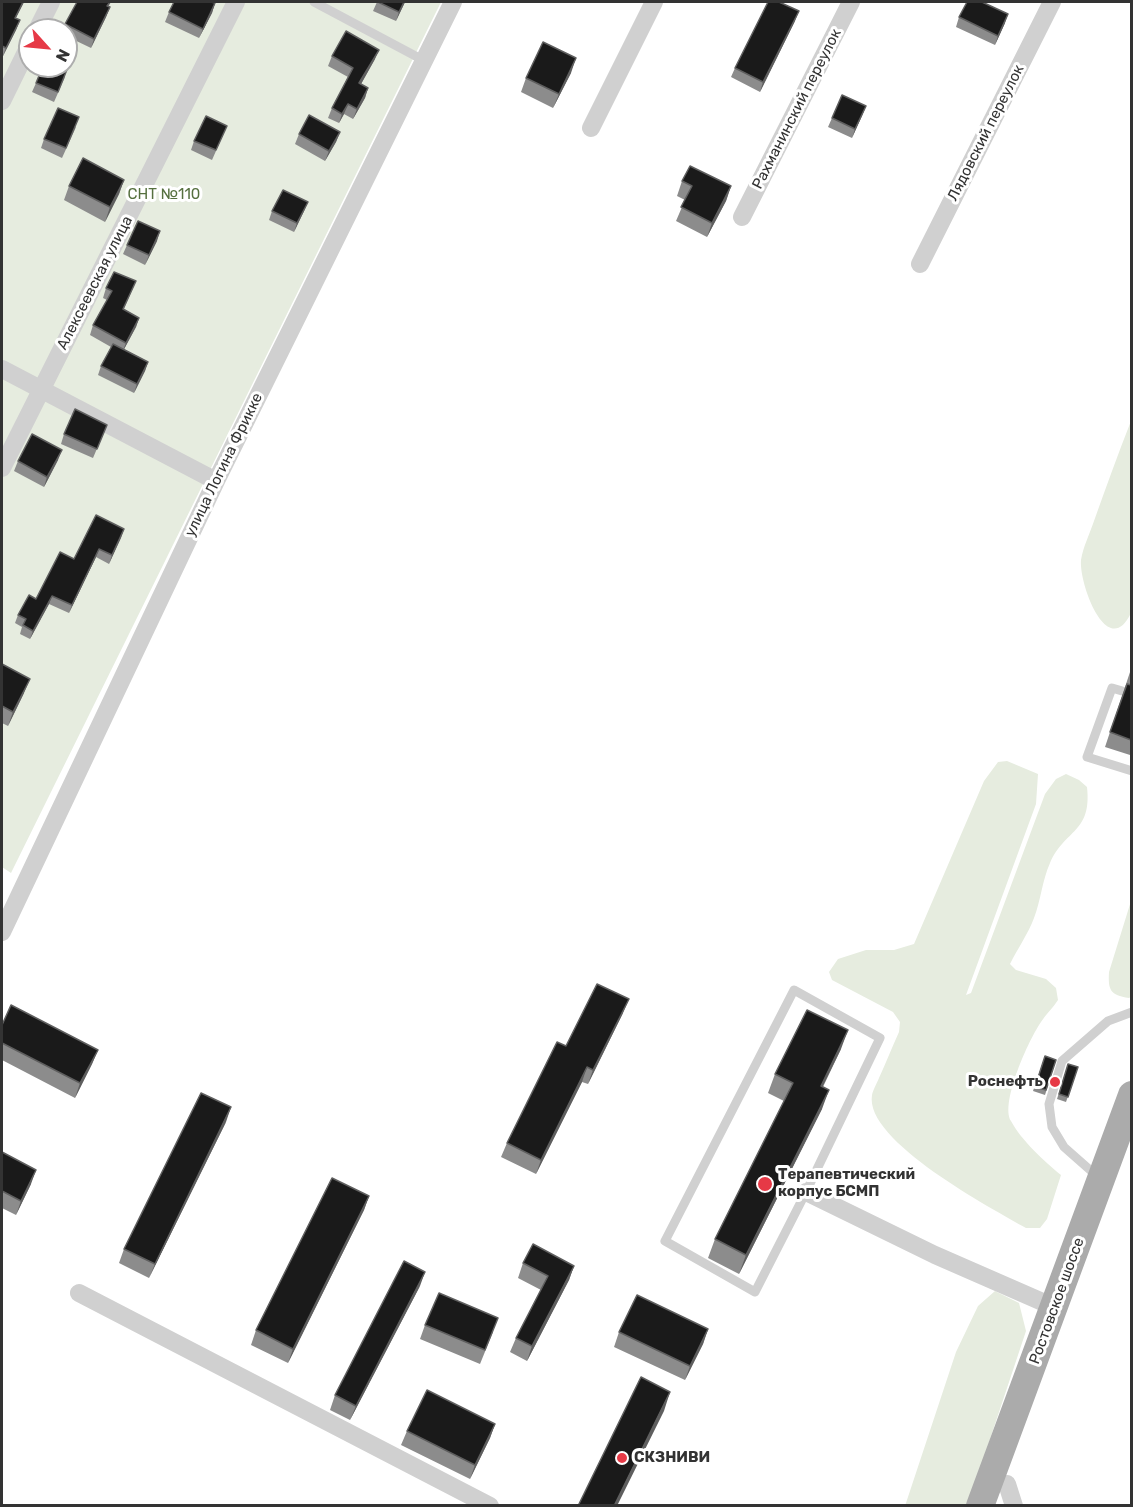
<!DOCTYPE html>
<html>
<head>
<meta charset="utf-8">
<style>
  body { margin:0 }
  #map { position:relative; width:1133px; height:1507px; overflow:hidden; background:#fff; font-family:Rubik,sans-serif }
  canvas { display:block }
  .frame { position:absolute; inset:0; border:3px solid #333; pointer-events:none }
  .north { position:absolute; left:18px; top:18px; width:60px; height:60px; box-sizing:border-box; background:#fff; border:2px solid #adadad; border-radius:50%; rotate:117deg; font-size:16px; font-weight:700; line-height:24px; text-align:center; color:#333 }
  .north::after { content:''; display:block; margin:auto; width:21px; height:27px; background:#e63946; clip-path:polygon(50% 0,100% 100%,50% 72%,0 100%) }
</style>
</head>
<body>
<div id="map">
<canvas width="1133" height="1507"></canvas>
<div class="frame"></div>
<div class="north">N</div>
</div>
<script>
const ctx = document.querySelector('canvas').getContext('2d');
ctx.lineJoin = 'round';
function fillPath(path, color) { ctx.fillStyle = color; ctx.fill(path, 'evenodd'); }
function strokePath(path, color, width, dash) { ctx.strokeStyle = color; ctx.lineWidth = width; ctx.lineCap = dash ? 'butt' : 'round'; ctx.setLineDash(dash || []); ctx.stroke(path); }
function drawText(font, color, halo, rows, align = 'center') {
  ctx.font = font + ' Rubik,sans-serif'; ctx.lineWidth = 6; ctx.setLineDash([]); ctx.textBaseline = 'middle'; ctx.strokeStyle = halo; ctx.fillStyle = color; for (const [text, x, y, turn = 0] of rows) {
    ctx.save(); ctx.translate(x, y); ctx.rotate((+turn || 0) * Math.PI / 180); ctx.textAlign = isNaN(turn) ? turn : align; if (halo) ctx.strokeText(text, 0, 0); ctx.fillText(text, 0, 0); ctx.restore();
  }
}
const green = new Path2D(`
  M2,2H441L11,873L2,867ZM30,30H66V66H30Z
  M1131,421V613C1108,661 1079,585 1081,560C1083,547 1090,533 1094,521C1106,487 1118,454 1131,421Z
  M1007,761L1038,774L1036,804L966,995L971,993L1045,794L1056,779L1066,774L1079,780L1087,787C1092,833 1065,829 1050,863C1042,881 1041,900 1034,918C1028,934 1018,948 1010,964L1016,970L1046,979L1056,988L1058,1000C1053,1008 1046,1014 1041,1022C1029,1039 1000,1103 1011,1121C1021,1140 1045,1162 1061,1175L1047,1219L1040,1228H1026C993,1209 864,1141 872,1095C873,1090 877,1083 879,1078C886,1063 892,1047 899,1032L900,1022L893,1012L832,980L829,972L838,959L866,950H894L914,944L984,781L998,762Z
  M1131,901L1132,996L1129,998C1110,995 1108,990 1109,972Z
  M995,1291L1019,1303L1026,1331L968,1505L905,1506L956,1352L978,1306Z`);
const service = new Path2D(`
  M314,2L423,60
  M1132,694L1112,688L1087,757L1132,771
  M794,990L880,1038L806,1192L755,1292L665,1241Z
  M1098,1177L1064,1147L1052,1127L1049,1104L1062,1061L1108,1021L1132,1012`);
const minor = new Path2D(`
  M37,30L51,2
  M2,101L30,44
  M591,128L654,2
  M742,217L851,2
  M920,264L1052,2
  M2,369L216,481
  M2,468L236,2
  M2,932L216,481L453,2
  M806,1192L935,1255L1054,1307
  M79,1293L490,1506
  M1007,1484L1014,1506`);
const primary = new Path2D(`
  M980,1506L1132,1095`);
const wall = new Path2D(`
  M2,2H24L16,18L20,20L16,30L2,58Z
  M77,2H111L108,7H110L106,17L91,48L66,36V30H63Z
  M377,2H405L396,21L373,11Z
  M215,3L212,13L199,38L165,22L169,12Z
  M959,17L1005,23L995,45L956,27Z
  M795,21L760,92L731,77L735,68Z
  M332,56L375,59L361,84L368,88L365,98L353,119L344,114L339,123L328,118L332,108L348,77L328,66Z
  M571,73L553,108L521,92L526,78Z
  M65,77L54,102L32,92L36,83Z
  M866,106L852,138L828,127L832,118Z
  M76,127L62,158L41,148L44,139Z
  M340,132L336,142L325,161L295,144L299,134Z
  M223,135L212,160L191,150L194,141Z
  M124,180L119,194L105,222L64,200L69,186Z
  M682,181L731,186L726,201L707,237L676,221L685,200L677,196Z
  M308,202L304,211L294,232L269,220L272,211Z
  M157,241L145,265L123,254L127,245Z
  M136,281L124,309L139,318L136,327L124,349L148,362L145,371L134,393L98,375L101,366L111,347L90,335L93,325L107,300L103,298L106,288Z
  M107,425L93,458L61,444L64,434Z
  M58,460L44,487L14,471L18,461Z
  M124,529L109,564L96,557L69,613L49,604L30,639L20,634L22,627L15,623L18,615L36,599L74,559Z
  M2,664L24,693L8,726L2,723Z
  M1131,669V750L1130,755L1105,747Z
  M623,1013L588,1084L582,1082L536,1174L501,1157L507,1143L566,1046Z
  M2,1025L98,1050L92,1064L75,1098L2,1060Z
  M841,1049L823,1087L822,1109L739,1274L708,1258L715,1239L784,1101L768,1093L775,1074Z
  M1045,1056L1056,1060L1045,1095L1033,1091Z
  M1068,1064L1078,1067L1066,1102L1057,1099Z
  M226,1122L149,1278L119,1263L124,1249Z
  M2,1152L31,1184L16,1215L2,1208Z
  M369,1196L364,1210L288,1363L251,1345L256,1330Z
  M523,1263L574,1266L569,1280L527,1361L510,1352L516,1338L541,1290L518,1278Z
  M420,1286L350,1420L330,1410L335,1395Z
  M425,1325L493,1332L480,1364L420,1339Z
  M708,1329L703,1344L685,1380L614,1347L619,1332Z
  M495,1424L490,1438L470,1479L401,1445L407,1431Z`);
const shadedWall = new Path2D(`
  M23,2H24L11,27L15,18Z
  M404,2H405L396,21L399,12Z
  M215,3L212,13L199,38L203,29Z
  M110,7L106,17L91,48L94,39Z
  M799,11L795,21L760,92L763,82Z
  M1008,14L1005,23L995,45L998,36Z
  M20,20L16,30L2,58L6,48Z
  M379,50L375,59L356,93L359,83Z
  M576,58L571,73L553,108L559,94Z
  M368,88L365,98L353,119L357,109Z
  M348,104L344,114L339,123L342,114Z
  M866,106L862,116L852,138L855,129Z
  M340,132L336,142L325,161L329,151Z
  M124,180L119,194L105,222L110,207Z
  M731,186L726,201L707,237L712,223Z
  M308,202L304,211L294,232L297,223Z
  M160,231L157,241L145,265L149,255Z
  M139,318L136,327L122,353L126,343Z
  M148,362L145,371L134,393L137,384Z
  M62,450L58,460L44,487L47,477Z
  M124,529L121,538L109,564L112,555Z
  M99,549L96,557L69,613L72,605Z
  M52,596L49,604L30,639L33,631Z
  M30,679L24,693L8,726L13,712Z
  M629,999L623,1013L588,1084L593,1070Z
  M848,1030L841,1049L814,1104L821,1086Z
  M98,1050L92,1064L75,1098L80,1083Z
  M587,1067L582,1082L536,1174L541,1160Z
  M829,1090L822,1109L739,1274L746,1255Z
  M231,1107L226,1122L149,1278L155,1264Z
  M36,1170L31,1184L16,1215L21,1201Z
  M369,1196L364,1210L288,1363L293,1349Z
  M574,1266L569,1280L527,1361L532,1346Z
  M425,1272L420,1286L350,1420L356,1406Z
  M708,1329L703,1344L685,1380L690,1366Z
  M670,1392L664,1411L617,1506H614Z
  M495,1424L490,1438L470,1479L475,1465Z`);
const building = new Path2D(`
  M2,2H23L15,18L20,20L6,48L2,46Z
  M77,2H110L107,6L110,7L94,39L65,24Z
  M174,2H211L215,3L203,29L169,12Z
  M378,2H404L399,12Z
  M768,2H779L799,11L763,82L735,68Z
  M967,2H982L1008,14L998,36L959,17Z
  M346,31L379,50L359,83L368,88L357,109L348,104L342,114L332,108L353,68L332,56Z
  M543,42L576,58L559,94L526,78Z
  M43,66H65L68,67L58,92L36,83Z
  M842,95L866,106L855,129L832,118Z
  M58,108L79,117L66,148L44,139Z
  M309,115L340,132L329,151L299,134Z
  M206,116L227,126L216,150L194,141Z
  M83,158L124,180L110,207L69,186Z
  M690,166L731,186L712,223L681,207L692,186L682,181Z
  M283,190L308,202L297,223L272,211Z
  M138,221L160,231L149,255L127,245Z
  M114,272L136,281L123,309L139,318L126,343L93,325L112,291L106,288Z
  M113,344L148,362L137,384L101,366Z
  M75,409L107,425L97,449L64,434Z
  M32,434L62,450L47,477L18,461Z
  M96,515L124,529L112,555L99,549L72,605L52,596L33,631L23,625L26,619L18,615L29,595L36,599L60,552L74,559Z
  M2,664L30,679L13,712L2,706Z
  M1127,684L1131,685V740L1110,732Z
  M597,984L629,999L593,1070L587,1067L541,1160L507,1143L557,1042L566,1046Z
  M11,1005L98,1050L80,1083L2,1043V1025Z
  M807,1010L848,1030L821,1086L829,1090L746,1255L715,1239L793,1083L775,1074Z
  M1045,1056L1056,1060L1046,1090L1035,1087Z
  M1068,1064L1078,1067L1068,1097L1059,1094Z
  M201,1093L231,1107L155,1264L124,1249Z
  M2,1152L36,1170L21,1201L2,1191Z
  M332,1178L369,1196L293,1349L256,1330Z
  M533,1244L574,1266L532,1346L516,1338L548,1276L523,1263Z
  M404,1261L425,1272L356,1406L335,1395Z
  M439,1293L498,1318L485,1350L425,1325Z
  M637,1295L708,1329L690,1366L619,1332Z
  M641,1377L670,1392L614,1506H578Z
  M427,1390L495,1424L475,1465L407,1431Z`);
const markers = [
  [1055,1082,6,"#e63946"],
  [765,1184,8,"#e63946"],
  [622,1458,6,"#e63946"]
];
const streetNames = [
  ["Рахманинский переулок",797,109,-63],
  ["Лядовский переулок",986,133,-63],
  ["Алексеевская улица",95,283,-63],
  ["улица Логина Фрикке",224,465,-64],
  ["Ростовское шоссе",1057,1301,-70]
];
const parkNames = [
  ["СНТ №110",164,195]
];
const poiNames = [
  ["Роснефть",1043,1082,"right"],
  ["Терапевтический",778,1175],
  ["корпус БСМП",778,1192],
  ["СКЗНИВИ",634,1458]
];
fillPath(green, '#e6ecdf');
strokePath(service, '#d0d0d0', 9);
strokePath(minor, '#d0d0d0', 18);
strokePath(primary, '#ababab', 28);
fillPath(wall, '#8c8c8c');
fillPath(shadedWall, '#5f5f5f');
fillPath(building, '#1a1a1a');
strokePath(building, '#5f5f5f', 1.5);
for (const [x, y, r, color] of markers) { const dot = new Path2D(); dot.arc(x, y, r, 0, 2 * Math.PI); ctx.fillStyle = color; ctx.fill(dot); strokePath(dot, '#fff', 2); }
drawText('15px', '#333', '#fff', streetNames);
drawText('15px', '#56703f', '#fff', parkNames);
drawText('bold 15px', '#333', '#fff', poiNames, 'left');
</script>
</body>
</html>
